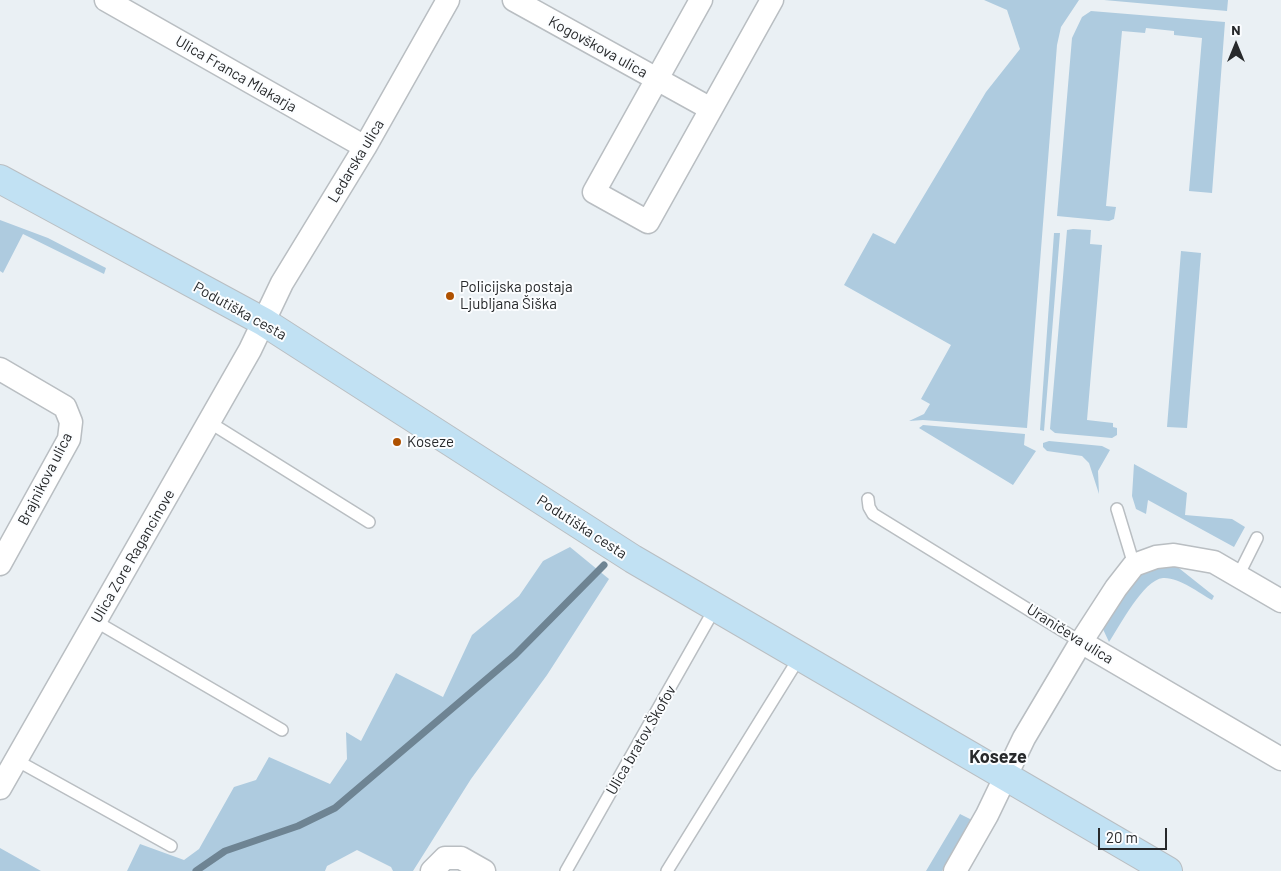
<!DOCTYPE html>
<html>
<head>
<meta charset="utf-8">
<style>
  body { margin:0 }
  #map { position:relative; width:1281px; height:871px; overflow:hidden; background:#eaf0f4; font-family:Barlow,sans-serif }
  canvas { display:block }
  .north { position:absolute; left:1211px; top:20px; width:50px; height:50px; -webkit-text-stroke:4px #fbfdff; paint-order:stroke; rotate:0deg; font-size:14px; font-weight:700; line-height:20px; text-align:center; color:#27292b }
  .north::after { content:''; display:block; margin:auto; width:18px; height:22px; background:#27292b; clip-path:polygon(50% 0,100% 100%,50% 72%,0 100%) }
  .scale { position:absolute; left:1098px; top:828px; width:69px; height:22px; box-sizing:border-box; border:2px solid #27292b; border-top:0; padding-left:6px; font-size:15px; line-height:18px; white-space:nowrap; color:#27292b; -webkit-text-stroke:4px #fbfdff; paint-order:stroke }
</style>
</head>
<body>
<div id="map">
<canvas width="1281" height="871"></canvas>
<div class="north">N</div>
<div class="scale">20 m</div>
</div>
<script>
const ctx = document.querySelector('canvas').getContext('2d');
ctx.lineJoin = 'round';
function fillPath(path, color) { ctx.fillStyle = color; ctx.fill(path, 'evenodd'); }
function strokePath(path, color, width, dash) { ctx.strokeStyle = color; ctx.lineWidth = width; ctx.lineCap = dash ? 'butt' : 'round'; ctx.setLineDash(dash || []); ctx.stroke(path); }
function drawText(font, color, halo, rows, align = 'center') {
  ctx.font = font + ' Barlow,sans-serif'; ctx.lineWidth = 4; ctx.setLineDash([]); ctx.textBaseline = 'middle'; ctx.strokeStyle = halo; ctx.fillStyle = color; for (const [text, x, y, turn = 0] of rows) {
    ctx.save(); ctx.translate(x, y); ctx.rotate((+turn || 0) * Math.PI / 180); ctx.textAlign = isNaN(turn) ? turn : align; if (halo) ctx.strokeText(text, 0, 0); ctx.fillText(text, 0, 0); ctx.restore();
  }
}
const green = new Path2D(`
  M984,0H1079L1061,27L1057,45L1027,428L923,420L909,421L924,414L930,404L921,399L951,345L844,285L873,233L895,244L986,92L1020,49L1007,10Z
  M1104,0H1228L1227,11Z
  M1091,11L1225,22L1212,193L1189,191L1202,38L1174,35V31L1146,28L1145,33L1122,31L1106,206L1116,207L1114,219L1109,221L1057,216L1072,38L1082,17Z
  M0,220L48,238L106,268L104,274L23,234L3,273L0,271Z
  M1073,229L1091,230L1090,244L1102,245L1087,420L1113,423V427L1117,428V435L1112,438L1055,433L1050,429L1067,230Z
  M1054,233H1060L1044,431L1040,430Z
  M1181,251L1201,253L1187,428L1167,427Z
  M923,425L1025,434L1024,445L1036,451L1013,485L919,428Z
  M1049,441L1102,446L1110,450L1098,471L1099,494L1089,463L1082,456L1047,451L1043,447V443Z
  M1134,464L1187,493L1185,515L1232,519L1245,527L1234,547L1148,500L1146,514L1136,509L1132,496Z
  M570,547L609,579L547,675L471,779L413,871H393L391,867L357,850L327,866L325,871H127L140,844L184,860L199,849L234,787L256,780L269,757L330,784L347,759L346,732L361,741L396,673L443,697L472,635L519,596L543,561Z
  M1175,565L1214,596L1212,600C1199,593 1179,577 1163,578C1143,580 1120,626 1109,642L1102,627L1121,590L1147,568Z
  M960,814L972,820L942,871H926Z
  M0,848L41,871H0Z`);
const stream = new Path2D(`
  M196,871L225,851L298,826L335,808L515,655L604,565`);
const service = new Path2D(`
  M209,422L369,522
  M868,499L869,507L873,514L1081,642
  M1117,509L1134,565
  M1238,576L1257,538
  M95,621L282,730
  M16,760L171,846
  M566,871L715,608
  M667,871L799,658`);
const minor = new Path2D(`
  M106,0L365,147
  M514,0L711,109
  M701,0L594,192L648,222L772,0
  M0,369L65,407L71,422L69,439L0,564
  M1081,642L1281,759
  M0,788L250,350L282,283L365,147L448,0
  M432,871L445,858H461L484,871
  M955,871L987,815L1024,738L1081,642L1116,588L1134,565L1156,557L1174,555L1214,562L1281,601`);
const secondary = new Path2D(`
  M0,179L264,322L633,559L1168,871`);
const markers = [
  [450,296,5,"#af5100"],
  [397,442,5,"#af5100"]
];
const streetNames = [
  ["Kogovškova ulica",598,47,29],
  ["Ulica Franca Mlakarja",236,74,30],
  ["Ledarska ulica",356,161,-59],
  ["Podutiška cesta",240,311,29],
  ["Brajnikova ulica",45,479,-63],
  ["Podutiška cesta",582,527,33],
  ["Ulica Zore Ragancinove",133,556,-60],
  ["Uraničeva ulica",1070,634,32],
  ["Ulica bratov Škofov",641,740,-60]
];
const poiNames = [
  ["Policijska postaja",460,287],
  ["Ljubljana Šiška",460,304],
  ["Koseze",407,442]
];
const quarterNames = [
  ["Koseze",998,757]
];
fillPath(green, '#aecbdf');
strokePath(stream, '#6e8493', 7);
strokePath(service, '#b9bec2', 14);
strokePath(minor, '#b9bec2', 25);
strokePath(secondary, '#b9bec2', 30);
strokePath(service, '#fff', 11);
strokePath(minor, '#fff', 22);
strokePath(secondary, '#c1e1f3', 28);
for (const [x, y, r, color] of markers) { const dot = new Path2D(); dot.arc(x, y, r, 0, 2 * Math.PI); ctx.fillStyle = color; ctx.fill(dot); strokePath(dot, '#fbfdff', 2); }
drawText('15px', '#27292b', '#fbfdff', streetNames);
drawText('15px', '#27292b', '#fbfdff', poiNames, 'left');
drawText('bold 18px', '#27292b', '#fbfdff', quarterNames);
</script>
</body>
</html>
